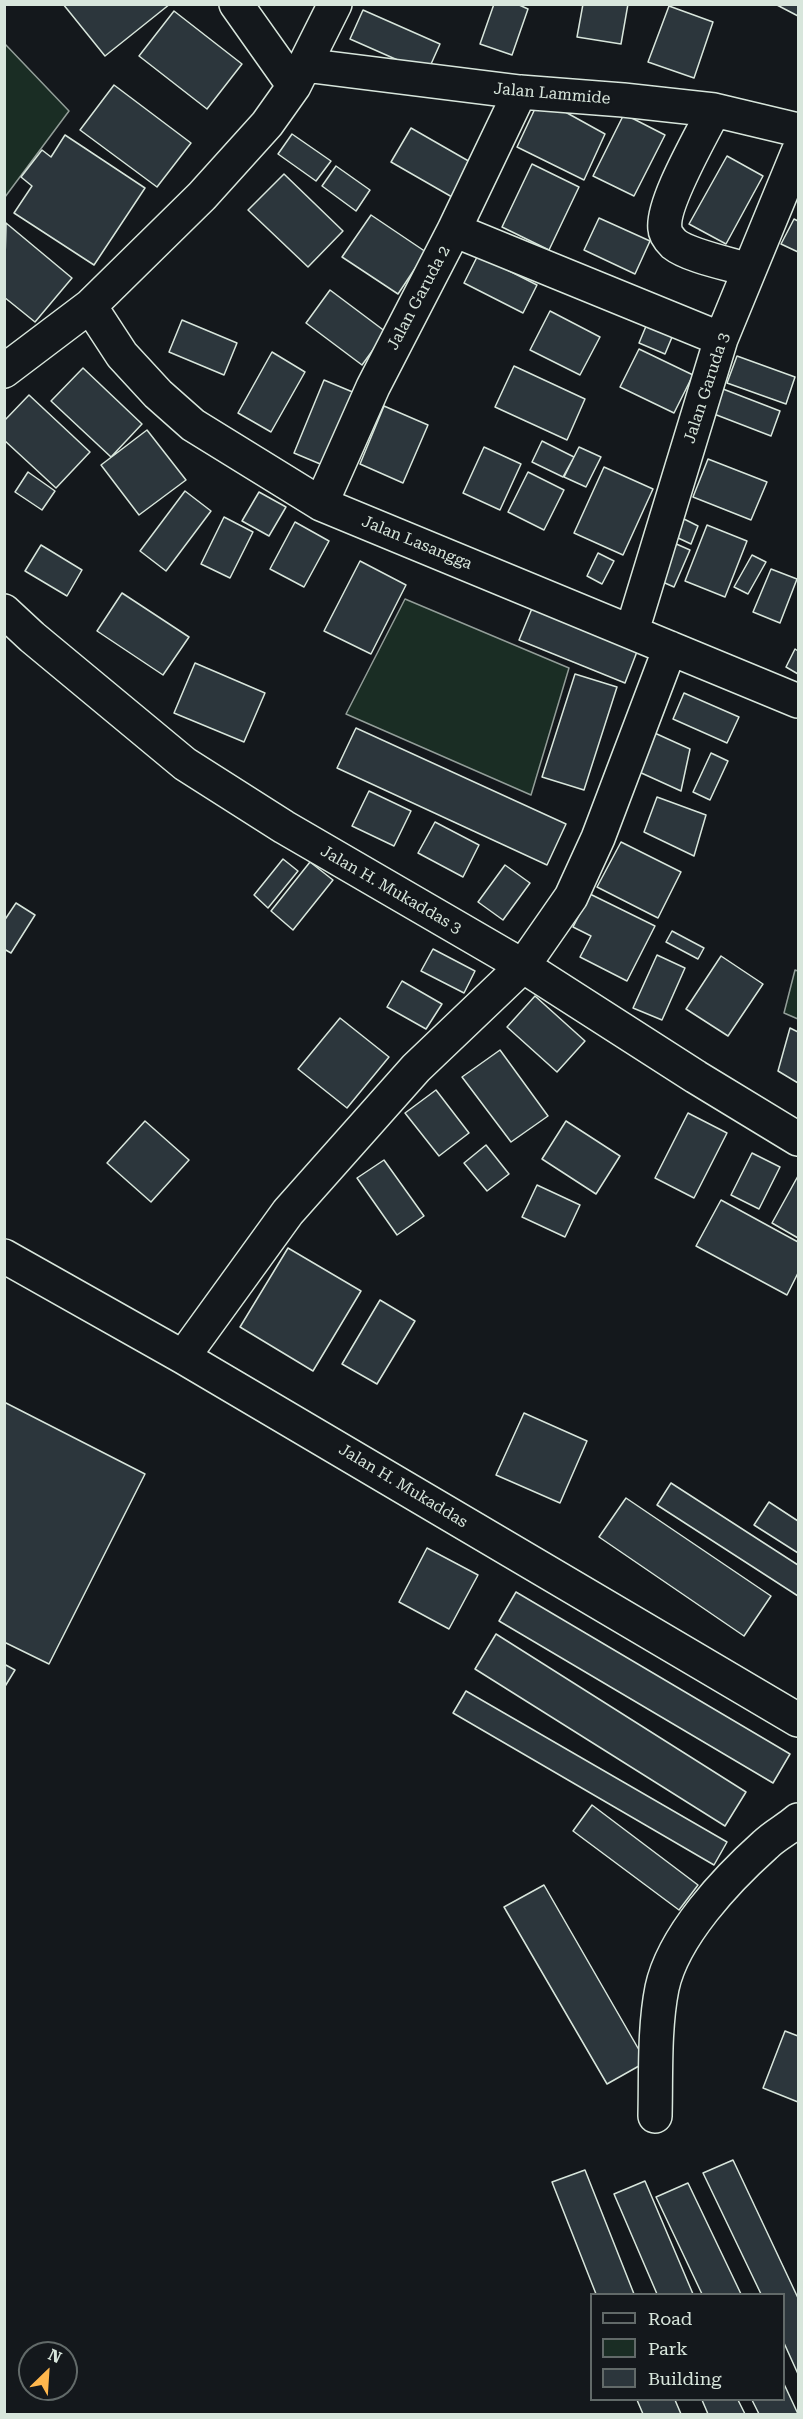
<!DOCTYPE html>
<html>
<head>
<meta charset="utf-8">
<style>
  body { margin:0 }
  #map { position:relative; width:803px; height:2419px; overflow:hidden; background:#14181c; font-family:"Roboto Serif",serif }
  canvas { display:block }
  .frame { position:absolute; inset:0; border:6px solid #d8e6dc; pointer-events:none }
  .legend { position:absolute; left:590px; top:2293px; width:195px; height:108px; box-sizing:border-box; background:#14181c; border:2px solid #626a69; margin:0; padding:8px 10px; list-style:none; font-size:18px; color:#d8e6dc }
  .legend li { display:flex; align-items:center; gap:12px; height:30px }
  .legend b { width:30px; border:2px solid #626a69 }
  .north { position:absolute; left:18px; top:2341px; width:60px; height:60px; box-sizing:border-box; background:#14181c; border:2px solid #626a69; border-radius:50%; rotate:25deg; font-size:16px; font-weight:700; line-height:24px; text-align:center; color:#d8e6dc }
  .north::after { content:''; display:block; margin:auto; width:21px; height:27px; background:#ffb74d; clip-path:polygon(50% 0,100% 100%,50% 72%,0 100%) }
</style>
</head>
<body>
<div id="map">
<canvas width="803" height="2419"></canvas>
<div class="frame"></div>
<ul class="legend">
<li><b style="height:8px;background:#14181c"></b>Road</li>
<li><b style="height:16px;background:#1a2d24"></b>Park</li>
<li><b style="height:16px;background:#2c363c"></b>Building</li>
</ul>
<div class="north">N</div>
</div>
<script>
const ctx = document.querySelector('canvas').getContext('2d');
ctx.lineJoin = 'round';
function fillPath(path, color) { ctx.fillStyle = color; ctx.fill(path, 'evenodd'); }
function strokePath(path, color, width, dash) { ctx.strokeStyle = color; ctx.lineWidth = width; ctx.lineCap = dash ? 'butt' : 'round'; ctx.setLineDash(dash || []); ctx.stroke(path); }
function drawText(font, color, halo, rows, align = 'center') {
  ctx.font = font + ' "Roboto Serif",serif'; ctx.lineWidth = 4.5; ctx.setLineDash([]); ctx.textBaseline = 'middle'; ctx.strokeStyle = halo; ctx.fillStyle = color; for (const [text, x, y, turn = 0] of rows) {
    ctx.save(); ctx.translate(x, y); ctx.rotate((+turn || 0) * Math.PI / 180); ctx.textAlign = isNaN(turn) ? turn : align; if (halo) ctx.strokeText(text, 0, 0); ctx.fillText(text, 0, 0); ctx.restore();
  }
}
const green = new Path2D(`
  M5,44L69,111L5,197Z
  M405,599L569,668L531,795L346,714Z
  M795,970L798,971V1019L784,1013Z`);
const building = new Path2D(`
  M63,4H170L105,56Z
  M494,4H517L528,9L512,55L480,44Z
  M583,4H628L621,44L577,37Z
  M798,4V16L777,5V4Z
  M669,6L713,22L694,78L648,62Z
  M363,10L440,44L427,73L350,39Z
  M174,11L242,64L207,109L139,56Z
  M114,85L191,143L157,187L80,130Z
  M540,98L605,134L584,180L517,147Z
  M624,114L665,135L634,196L593,176Z
  M411,128L472,163L452,197L391,162Z
  M292,134L331,161L316,181L278,154Z
  M65,135L145,188L94,265L14,213L32,186L21,177L42,150L51,157Z
  M727,156L763,176L726,244L689,224Z
  M532,164L579,187L549,250L502,227Z
  M336,166L370,190L356,211L322,186Z
  M284,174L343,231L308,267L248,210Z
  M371,215L426,252L398,294L342,257Z
  M599,218L650,241L635,274L584,250Z
  M794,219L798,221V252L781,244Z
  M6,223L72,278L35,322L4,297Z
  M478,255L537,285L523,313L464,283Z
  M330,290L386,332L362,365L306,323Z
  M550,311L600,337L580,375L530,350Z
  M649,319L675,330L665,354L639,343Z
  M182,320L237,343L224,375L169,352Z
  M639,349L693,375L674,413L620,387Z
  M272,352L305,372L271,432L238,413Z
  M737,356L795,377L786,404L727,383Z
  M514,366L585,399L567,440L495,407Z
  M83,368L142,424L111,457L51,401Z
  M324,380L355,393L325,466L294,453Z
  M723,389L780,411L771,436L714,414Z
  M29,395L90,452L56,488L4,440V421Z
  M384,406L428,425L403,483L360,464Z
  M147,430L186,480L139,515L101,465Z
  M542,441L574,457L563,477L532,462Z
  M484,447L521,464L500,510L463,493Z
  M579,447L601,457L586,487L564,477Z
  M708,459L767,482L751,520L693,497Z
  M604,467L653,489L623,555L574,533Z
  M28,472L55,491L42,510L15,492Z
  M528,472L564,490L544,530L508,512Z
  M185,491L211,511L166,571L140,551Z
  M259,492L286,507L269,536L242,521Z
  M224,517L253,532L230,578L201,564Z
  M684,519L698,526L691,544L676,537Z
  M295,522L329,541L304,587L270,569Z
  M707,525L747,541L725,597L685,581Z
  M674,543L690,550L674,587L658,580Z
  M41,545L82,570L67,596L25,571Z
  M598,553L614,561L602,584L587,576Z
  M752,555L766,562L748,594L734,587Z
  M360,561L406,585L371,654L324,631Z
  M771,569L797,579L780,623L753,612Z
  M122,593L189,637L163,675L97,631Z
  M533,606L638,649L625,683L519,640Z
  M795,649L798,651V674L786,667Z
  M195,663L265,693L244,742L174,713Z
  M575,674L617,687L584,790L542,777Z
  M684,693L739,717L727,743L673,719Z
  M356,728L566,824L547,865L337,768Z
  M648,730L690,749L681,791L637,771Z
  M711,753L728,761L710,800L693,792Z
  M369,791L411,811L394,846L352,826Z
  M657,797L706,815L694,856L644,832Z
  M435,822L479,845L463,877L418,853Z
  M621,842L681,872L658,918L597,887Z
  M283,859L298,871L268,908L254,895Z
  M310,862L333,880L293,930L271,911Z
  M505,865L530,883L503,920L478,902Z
  M590,894L655,926L627,981L580,957L591,936L573,927Z
  M16,903L35,915L11,953L4,949V921Z
  M672,931L704,948L698,959L666,942Z
  M433,949L475,971L464,993L421,971Z
  M657,955L685,968L662,1020L633,1008Z
  M721,956L763,984L728,1036L686,1009Z
  M402,981L442,1004L426,1029L387,1007Z
  M535,996L585,1041L557,1072L507,1027Z
  M340,1018L389,1057L347,1108L298,1069Z
  M790,1028L798,1032V1083L778,1071Z
  M500,1050L548,1116L511,1142L462,1077Z
  M436,1090L469,1133L439,1156L405,1113Z
  M688,1113L727,1133L694,1198L655,1178Z
  M145,1121L189,1160L151,1202L107,1163Z
  M566,1121L620,1156L596,1194L542,1159Z
  M486,1145L509,1174L487,1191L464,1163Z
  M752,1153L780,1167L759,1209L731,1195Z
  M384,1160L424,1216L397,1235L357,1178Z
  M798,1176V1238L772,1223Z
  M537,1185L580,1205L565,1237L522,1217Z
  M721,1200L798,1242V1273L787,1295L696,1246Z
  M288,1248L361,1291L313,1371L240,1327Z
  M380,1300L415,1321L377,1384L342,1364Z
  M4,1402L145,1474L49,1664L4,1642Z
  M524,1413L587,1441L560,1503L496,1475Z
  M671,1483L798,1565V1596L657,1505Z
  M626,1498L771,1596L744,1636L599,1537Z
  M769,1502L798,1521V1553L754,1525Z
  M427,1548L478,1575L449,1629L399,1602Z
  M516,1592L790,1754L773,1783L499,1621Z
  M496,1634L746,1792L725,1826L475,1669Z
  M4,1664L15,1670L4,1688Z
  M466,1691L727,1842L714,1865L453,1713Z
  M592,1805L698,1885L679,1910L573,1831Z
  M544,1885L646,2062L607,2084L504,1907Z
  M785,2031L798,2036V2102L763,2088Z
  M733,2160L798,2298V2374L784,2343V2294H761L703,2173Z
  M585,2170L634,2294H596L552,2182Z
  M645,2181L693,2294H657L614,2194Z
  M688,2183L741,2294H702L656,2197Z
  M784,2384L798,2414H759L752,2400H784Z
  M637,2400H675L681,2414H643Z
  M702,2400H738L745,2414H708Z`);
const minor = new Path2D(`
  M236,4L294,86
  M304,65L520,92L623,100L714,110L798,130
  M714,110C702,135 661,204 665,229C665,234 671,241 674,244C689,256 730,264 749,270
  M454,230L721,339
  M90,306L122,355L158,394L193,425L321,504L798,701
  M4,371L90,306L202,196L267,124L294,86L335,4
  M321,504L373,387L454,230L520,92
  M4,611L32,637L185,764L284,827L523,966L696,1077L798,1139
  M632,631L721,339L798,152
  M4,1256L183,1357L798,1720
  M183,1357L288,1212L416,1068L523,966L571,897L598,838L670,648
  M655,2116C656,2075 654,2028 662,1988C673,1936 727,1879 765,1845C775,1835 788,1829 798,1820`);
const streetNames = [
  ["Jalan Lammide",552,94,5],
  ["Jalan Garuda 2",419,298,-62],
  ["Jalan Garuda 3",707,388,-72],
  ["Jalan Lasangga",417,543,22],
  ["Jalan H. Mukaddas 3",391,890,30],
  ["Jalan H. Mukaddas",403,1486,31]
];
fillPath(green, '#1a2d24');
strokePath(green, '#939e99', 1.5);
fillPath(building, '#2c363c');
strokePath(building, '#d8e6dc', 1.5);
strokePath(minor, '#d8e6dc', 36);
strokePath(minor, '#14181c', 33);
drawText('16px', '#d8e6dc', '#14181c', streetNames);
</script>
</body>
</html>
